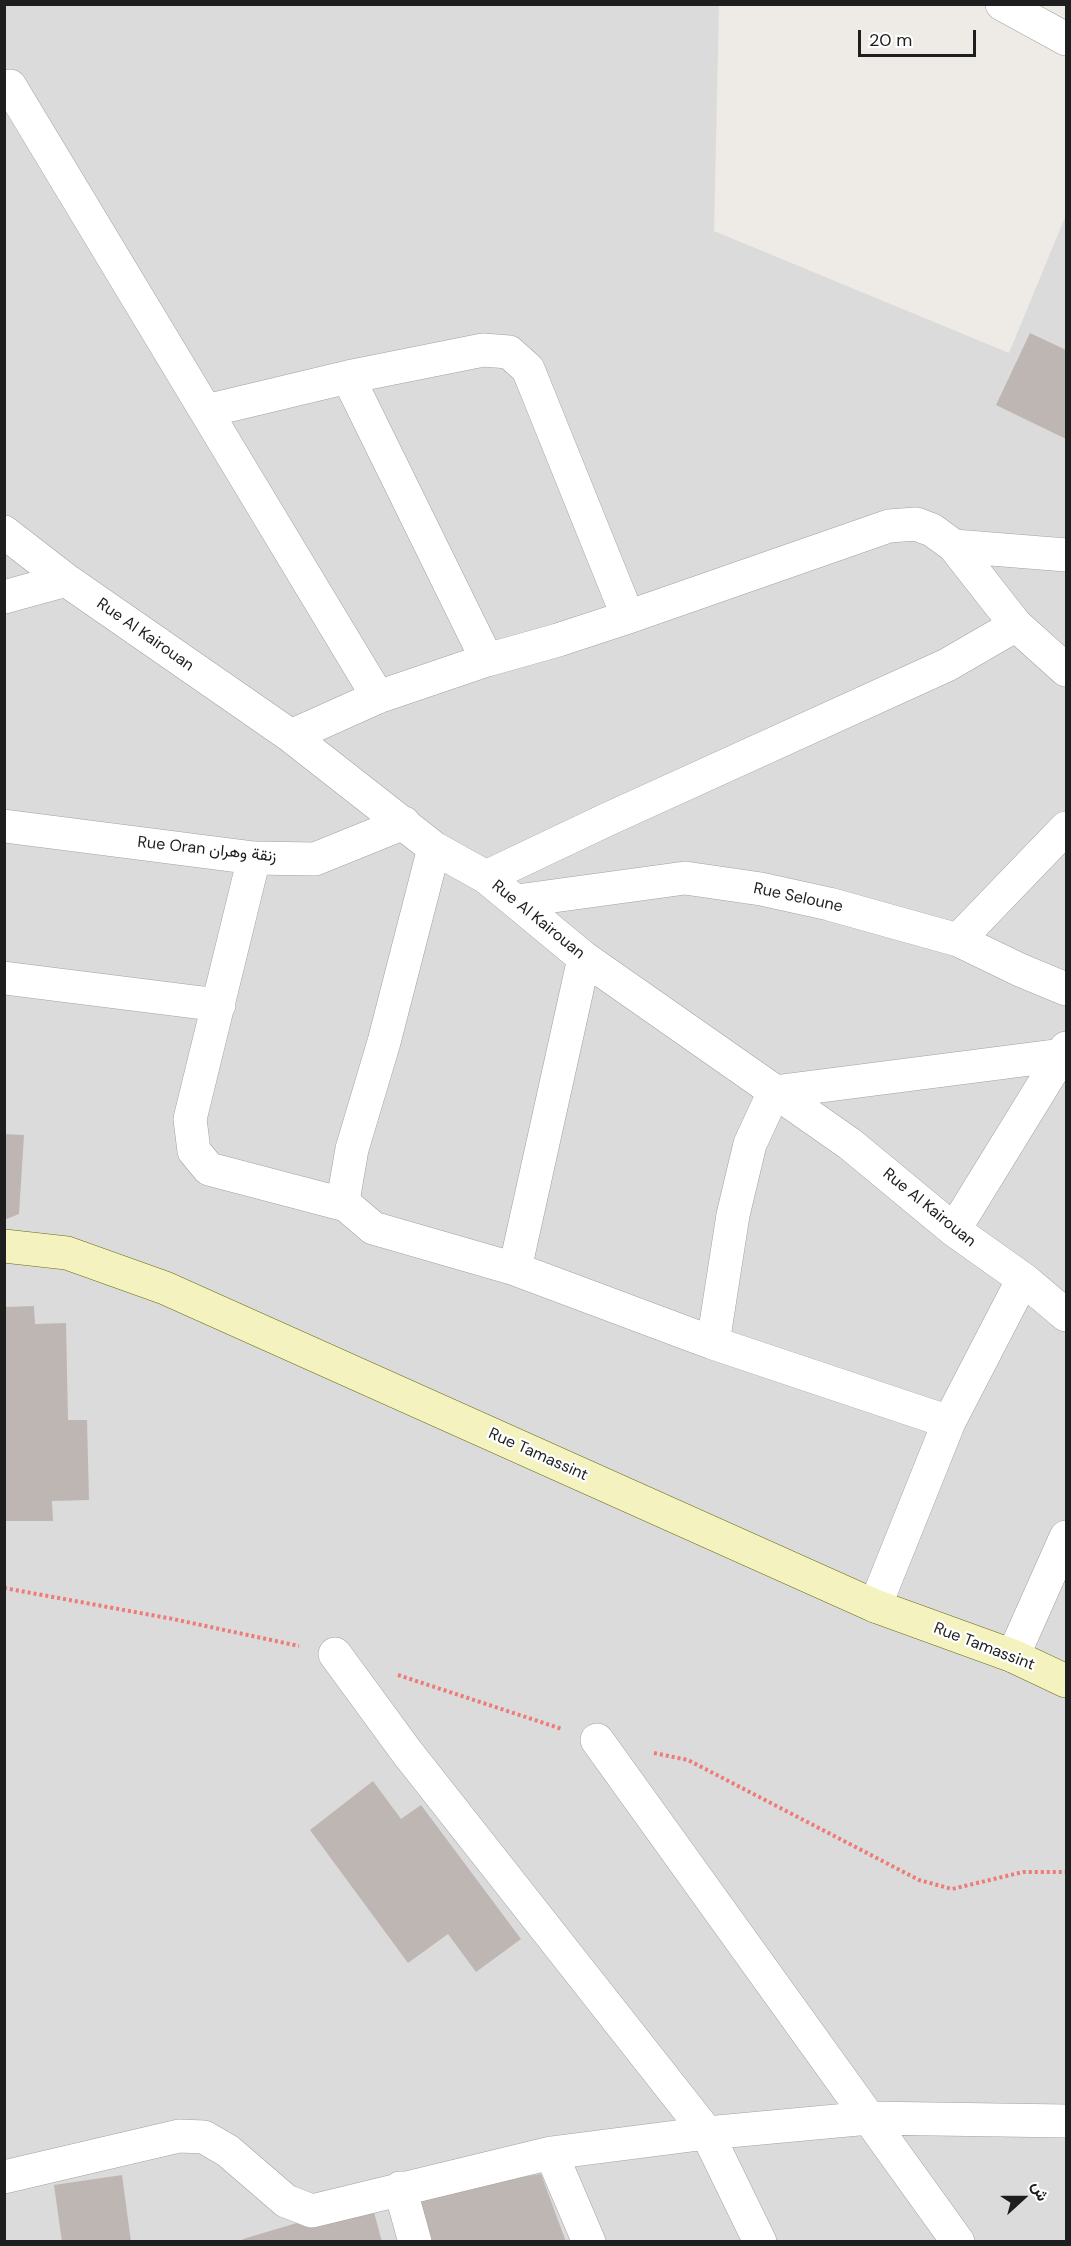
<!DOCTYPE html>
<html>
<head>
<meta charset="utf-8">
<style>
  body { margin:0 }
  #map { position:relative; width:1071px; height:2246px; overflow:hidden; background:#eeeae5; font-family:"DM Sans",Vazirmatn,sans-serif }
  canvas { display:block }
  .frame { position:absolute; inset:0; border:6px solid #1e1e1e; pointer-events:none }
  .north { position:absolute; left:993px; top:2168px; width:60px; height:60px; -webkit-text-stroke:4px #fff; paint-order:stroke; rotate:69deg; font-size:16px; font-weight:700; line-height:24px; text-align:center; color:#1e1e1e }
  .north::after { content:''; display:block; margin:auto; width:21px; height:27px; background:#1e1e1e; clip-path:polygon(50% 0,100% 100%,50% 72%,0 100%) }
  .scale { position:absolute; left:858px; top:30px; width:118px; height:27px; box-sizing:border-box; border:3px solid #1e1e1e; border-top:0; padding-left:8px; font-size:18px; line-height:21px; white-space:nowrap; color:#1e1e1e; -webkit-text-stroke:4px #fff; paint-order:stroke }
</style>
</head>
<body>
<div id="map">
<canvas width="1071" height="2246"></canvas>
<div class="frame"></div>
<div class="north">ش</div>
<div class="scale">20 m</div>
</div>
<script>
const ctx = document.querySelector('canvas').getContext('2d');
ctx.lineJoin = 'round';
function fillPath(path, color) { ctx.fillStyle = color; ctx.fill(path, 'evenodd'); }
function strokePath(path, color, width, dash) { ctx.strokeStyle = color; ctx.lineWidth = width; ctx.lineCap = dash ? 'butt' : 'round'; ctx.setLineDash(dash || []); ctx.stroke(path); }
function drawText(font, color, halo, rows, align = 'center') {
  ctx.font = font + ' "DM Sans",Vazirmatn,sans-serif'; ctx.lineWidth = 4.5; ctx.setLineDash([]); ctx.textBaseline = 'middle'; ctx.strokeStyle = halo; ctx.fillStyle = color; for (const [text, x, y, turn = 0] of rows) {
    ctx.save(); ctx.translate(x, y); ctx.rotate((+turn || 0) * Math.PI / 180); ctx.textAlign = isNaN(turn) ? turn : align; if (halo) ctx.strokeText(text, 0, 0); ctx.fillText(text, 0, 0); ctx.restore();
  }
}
const residential = new Path2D(`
  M5,5H719L714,231L1009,353L1066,215V2241L5,2242Z`);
const building = new Path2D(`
  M1030,333L1066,350V439L996,405Z
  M4,1134L24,1135L19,1214L4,1220Z
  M34,1306L35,1324L66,1323L68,1420H87L89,1500L52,1501L53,1521H4V1307Z
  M373,1781L401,1819L421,1805L521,1939L476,1972L448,1934L408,1963L310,1830Z
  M541,2174L566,2242H424L407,2195Z
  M122,2175L131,2242H62L54,2185Z
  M371,2201L382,2242H244L243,2239Z`);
const path = new Path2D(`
  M4,1588L173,1619L299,1646
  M398,1675L562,1729
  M654,1753L688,1760L919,1880L952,1889L1023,1872H1066`);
const street = new Path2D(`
  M1002,4L1066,39
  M10,86L378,697
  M348,377L487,660
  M206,411L348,377L483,350L509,352L528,369L628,617
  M4,532L66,580L291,736L434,848L486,877L584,958L850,1144L954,1230L1023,1279L1066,1315
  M954,546L1066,555
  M4,597L66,580
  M291,736L378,697L487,660L558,640L628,617L889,526L916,524L932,530L954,546L1016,625L1066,670
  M4,826L254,858L315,859L404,823
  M434,848L384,1042L352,1149L344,1195L346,1205L373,1228L515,1269L713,1343L949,1422
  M254,858L190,1119L194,1151L209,1169L346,1205
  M486,877L606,820L947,665L1016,625
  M517,901L685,878L761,889L829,904L958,940L1020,970L1066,989
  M958,940L1066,828
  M4,978L219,1005
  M774,1092L1062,1055
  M954,1230L1066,1048
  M515,1269L584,958
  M713,1343L733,1215L750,1144L774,1092
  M875,1606L949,1422L1023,1279
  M335,1654L406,1751L707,2133L760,2242
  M1013,1656L1066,1537
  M597,1740L958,2242
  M551,2153L589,2242
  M4,2177L179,2136L204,2137L228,2151L286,2201L312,2211L551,2153L707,2133L869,2118L1066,2121
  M400,2188L415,2242`);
const secondary = new Path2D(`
  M4,1246L67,1253L165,1288L875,1606L1013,1656L1066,1681`);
const streetNames = [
  ["Rue Al Kairouan",145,635,35],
  ["Rue Oran زنقة وهران",207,850,6],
  ["Rue Seloune",798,898,12],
  ["Rue Al Kairouan",538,920,39],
  ["Rue Al Kairouan",929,1208,39],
  ["Rue Tamassint",538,1455,24],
  ["Rue Tamassint",984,1647,21]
];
fillPath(residential, '#dcdbdb');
fillPath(building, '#beb6b2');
strokePath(street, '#a2a2a2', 34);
strokePath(secondary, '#686b0f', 34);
strokePath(path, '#ed7b77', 4, [3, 3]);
strokePath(street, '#fff', 33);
strokePath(secondary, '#f4f2be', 33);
drawText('16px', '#1e1e1e', '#fff', streetNames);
</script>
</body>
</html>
